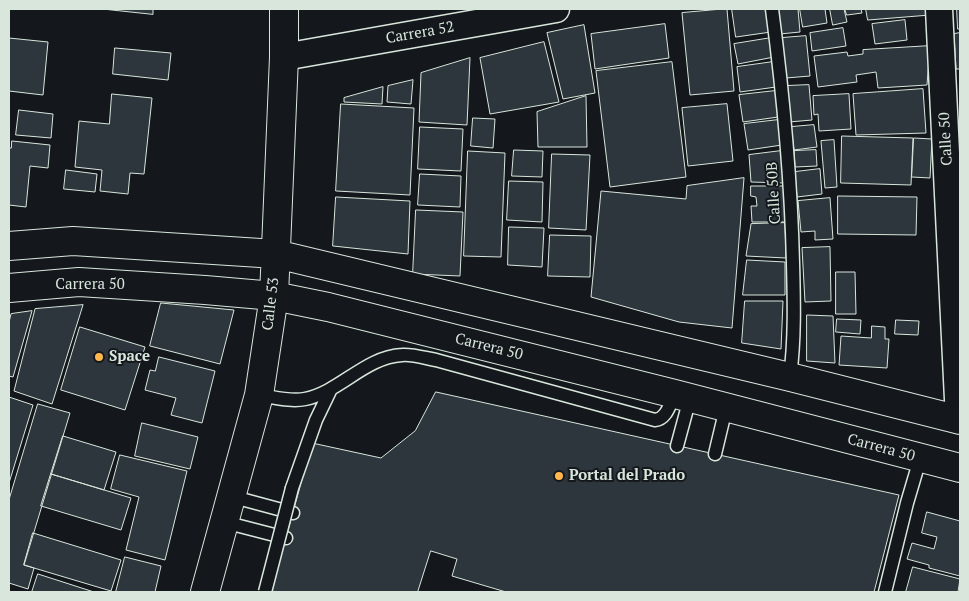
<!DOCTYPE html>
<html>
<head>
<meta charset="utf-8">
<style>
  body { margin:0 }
  #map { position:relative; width:969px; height:601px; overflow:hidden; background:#14181c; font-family:"PT Serif",serif }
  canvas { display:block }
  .frame { position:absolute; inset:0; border:10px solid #d8e6dc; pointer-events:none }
</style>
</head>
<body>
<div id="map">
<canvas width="969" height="601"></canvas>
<div class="frame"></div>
</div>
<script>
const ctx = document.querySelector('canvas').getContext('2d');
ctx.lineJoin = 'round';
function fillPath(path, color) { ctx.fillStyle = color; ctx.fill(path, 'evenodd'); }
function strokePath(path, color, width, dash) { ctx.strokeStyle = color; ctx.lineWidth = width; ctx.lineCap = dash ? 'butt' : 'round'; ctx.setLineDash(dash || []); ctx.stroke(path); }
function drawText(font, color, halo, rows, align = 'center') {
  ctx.font = font + ' "PT Serif",serif'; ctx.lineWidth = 4; ctx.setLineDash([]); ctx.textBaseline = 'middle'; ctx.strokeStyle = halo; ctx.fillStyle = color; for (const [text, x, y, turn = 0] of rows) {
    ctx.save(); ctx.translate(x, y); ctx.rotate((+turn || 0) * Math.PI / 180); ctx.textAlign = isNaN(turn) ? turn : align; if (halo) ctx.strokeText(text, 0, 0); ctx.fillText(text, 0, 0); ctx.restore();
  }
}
const building = new Path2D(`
  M103,9H153V14Z
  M727,9L734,91L690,95L682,13Z
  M732,9H767L771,32L736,37Z
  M778,9H798L800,32L780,34Z
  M800,9H825L827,23L803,27Z
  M830,9H844L847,22L833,25Z
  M845,9H861L862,13L847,15Z
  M866,9H930V15L868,20Z
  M957,9H960V29H958Z
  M905,20L907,40L875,44L872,24Z
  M665,24L669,58L595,69L591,34Z
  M584,25L595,93L563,99L547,33Z
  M843,28L846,46L812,51L810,33Z
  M960,33V69H956L954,34Z
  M806,36L810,76L786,78L782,38Z
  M9,38L48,42L43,95L9,91Z
  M771,38L774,57L738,64L734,44Z
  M544,42L559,102L490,114L480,58Z
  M930,46L927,85L878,88L876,72L856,75L857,82L818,87L814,56L847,52L848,56L863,54V50Z
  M115,48L171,53L168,80L113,74Z
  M470,58L467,125L419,122L421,73Z
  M672,62L686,177L610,187L596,71Z
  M773,62L776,87L740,92L737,67Z
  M413,80L411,104L387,102L388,86Z
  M809,85L812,120L789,122L786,86Z
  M383,87L382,104L344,102V98Z
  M923,89L926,133L856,135L853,94Z
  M775,91L778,117L743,122L739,95Z
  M112,94L152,98L144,174L130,173L128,194L100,191L102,170L75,167L79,121L109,124Z
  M849,94L851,129L819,131L818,114L814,115L813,96Z
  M586,96L587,147H538L537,112Z
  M341,104L414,108L410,195L336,191Z
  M727,104L733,161L688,166L682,108Z
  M19,110L53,114L51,138L16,135Z
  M473,118L495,119L493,148L471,146Z
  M778,120L782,145L748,150L744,124Z
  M814,125L817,147L794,150L791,127Z
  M420,127L463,129L461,171L418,169Z
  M842,136L913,138L911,185L841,183Z
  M914,138L932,139L930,178L912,177Z
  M834,140L837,187L825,188L821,141Z
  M12,141L50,145L48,168L30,166L26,207L9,205V148H11Z
  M514,150L543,151L542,177L512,176Z
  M816,150L817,166L795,167L794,151Z
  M468,151L505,153L501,257L464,256Z
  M781,151L785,183L751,182L749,155Z
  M552,154L590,155L586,230L549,228Z
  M820,169L822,194L797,197L795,172Z
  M66,170L97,174L95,192L64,189Z
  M420,174L461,176L460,207L418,205Z
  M744,178L732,328L679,322L591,297L601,191L686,199L687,186Z
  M509,181L543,182L542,222L507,220Z
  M751,186H786L787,222H752L751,206H757L756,197L751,196Z
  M838,196L917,197L916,235L838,234Z
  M336,197L410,201L408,254L333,246Z
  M830,198L833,239L815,240V231L801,232L798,201Z
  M416,210L463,212L460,276L413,274Z
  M785,223L786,258L746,256L751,224Z
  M509,227L544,228L542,267L508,265Z
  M550,235L591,236L590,277L548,276Z
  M830,247L831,301L805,302L802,248Z
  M747,260L785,262V295H743Z
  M836,272H855L856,314H836Z
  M745,301H783L781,349L742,343Z
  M161,303L234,310L220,364L150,346Z
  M83,305L52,404L14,391L35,309Z
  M32,311L13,377L9,376V322L11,314Z
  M807,315L833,316L835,363L807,361Z
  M837,319L861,320L860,334L836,332Z
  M896,320L919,321L918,335L895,334Z
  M872,326L885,327V339H889L887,368L839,365L841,336L871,338Z
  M80,327L145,347L125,410L61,390Z
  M159,357L215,371L202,423L171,415L176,398L145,390L150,370L155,371Z
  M436,392L899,495L874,592H271L312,443L381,458L415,431Z
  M9,397L33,405L9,483Z
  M38,404L70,413L24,565L34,568L28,589L9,583V500Z
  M142,423L198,437L190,469L135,456Z
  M63,436L116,452L104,490L51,474Z
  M120,455L187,471L165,560L126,550L139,497L111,489Z
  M51,474L131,498L121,530L41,506Z
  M927,512L960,521V576L929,568V565L907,559L912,543L934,549L937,537L922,533Z
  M33,533L121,560L111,591L24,565Z
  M431,551L457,559L452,576L506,592H418Z
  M125,557L161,566L155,592H116Z
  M913,567L960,579L958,592H906Z
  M38,574L94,592H32Z`);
const service = new Path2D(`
  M772,9C783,93 791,178 793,263C794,301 795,339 790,377
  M259,395C274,397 290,402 305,399C340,392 365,357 402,355C412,354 425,358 436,360L655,420C667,419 670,403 675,394
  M677,446L690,398
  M715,454L726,408
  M292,488L316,420L330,391
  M230,496L293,513
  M224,522L286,538
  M885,592L907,503L920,459`);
const minor = new Path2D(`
  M939,9L959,420
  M284,57L556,9`);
const tertiary = new Path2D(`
  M9,246L73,241L276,254L790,377L960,420
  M9,288L79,282L205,290L274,296L328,307L675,394L960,468
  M205,592L259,395L274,296L284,57V9`);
const serviceBridge = new Path2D(`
  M265,592L292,488`);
const markers = [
  [99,357,5,"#ffb74d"],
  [559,476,5,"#ffb74d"]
];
const streetNames = [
  ["Carrera 52",420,33,-10],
  ["Calle 50",946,139,-93],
  ["Calle 50B",774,193,-93],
  ["Carrera 50",90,285],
  ["Calle 53",271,304,-83],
  ["Carrera 50",489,347,14],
  ["Carrera 50",881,448,15]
];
const poiNames = [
  ["Space",109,357],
  ["Portal del Prado",569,476]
];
fillPath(building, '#2c363c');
strokePath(building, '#d8e6dc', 1);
strokePath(service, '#d8e6dc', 15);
strokePath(minor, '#d8e6dc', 29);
strokePath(tertiary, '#d8e6dc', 30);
strokePath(service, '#14181c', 12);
strokePath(minor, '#14181c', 26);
strokePath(tertiary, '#14181c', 28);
strokePath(serviceBridge, '#d8e6dc', 15, []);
strokePath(serviceBridge, '#14181c', 12);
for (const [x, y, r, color] of markers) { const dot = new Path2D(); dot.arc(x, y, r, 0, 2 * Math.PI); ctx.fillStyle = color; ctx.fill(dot); strokePath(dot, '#14181c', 2); }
drawText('15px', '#d8e6dc', '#14181c', streetNames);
drawText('bold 15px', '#d8e6dc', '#14181c', poiNames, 'left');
</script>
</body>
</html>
